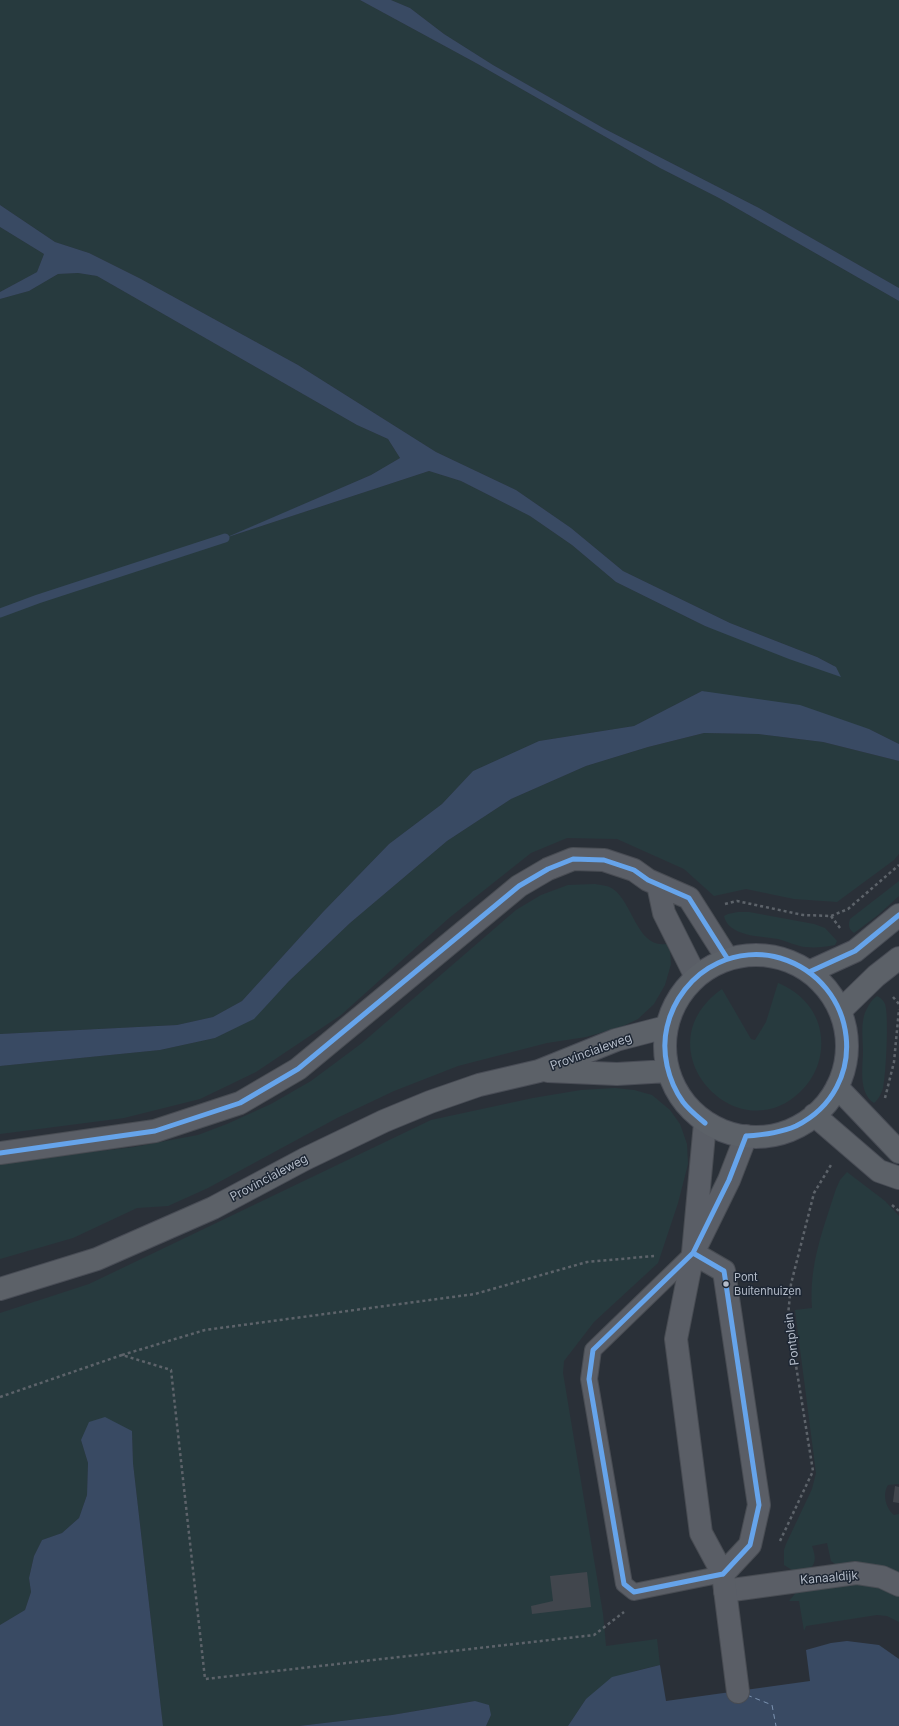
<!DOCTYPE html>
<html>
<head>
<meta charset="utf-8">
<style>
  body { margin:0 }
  canvas { display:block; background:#2a3038 }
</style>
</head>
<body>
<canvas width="899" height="1726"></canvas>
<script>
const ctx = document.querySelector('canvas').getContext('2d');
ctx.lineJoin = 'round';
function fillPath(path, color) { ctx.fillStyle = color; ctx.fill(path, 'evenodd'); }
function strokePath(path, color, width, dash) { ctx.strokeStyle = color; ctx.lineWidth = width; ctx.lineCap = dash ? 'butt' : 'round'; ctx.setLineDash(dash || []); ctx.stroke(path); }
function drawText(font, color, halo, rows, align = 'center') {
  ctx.font = font + ' Inter,sans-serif'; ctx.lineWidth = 3; ctx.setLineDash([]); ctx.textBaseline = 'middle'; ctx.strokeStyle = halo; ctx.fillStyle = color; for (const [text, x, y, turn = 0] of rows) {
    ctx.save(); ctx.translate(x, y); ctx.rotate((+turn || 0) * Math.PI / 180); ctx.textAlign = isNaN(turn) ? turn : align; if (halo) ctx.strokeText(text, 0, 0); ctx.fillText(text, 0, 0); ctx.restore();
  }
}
const green = new Path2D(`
  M0,0H360L476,63L660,168L719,198L899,301V744L869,729L702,691L634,726L539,741L473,771L442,804L389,844L323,912L242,1001L213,1017L177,1025L0,1034V299L29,291L58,274L78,273L97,276L357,425L388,439L400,458L371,475L231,536L429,471L461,481L530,516L572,545L616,582L705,626L836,667L817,657L730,623L623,571L571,528L516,490L436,452L298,365L141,279L89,253L55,242L0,205Z
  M391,0H899V288L759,208L605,129L493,65L444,34L410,8Z
  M0,227L44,254L37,272L0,292Z
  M704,733L758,734L823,742L899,761V854L894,860L837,902L794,899L746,889L714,896L684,869L617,839L567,838L531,853L449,918L341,1015L256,1072L200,1099L124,1118L0,1134V1066L160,1050L215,1038L253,1019L289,981L350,923L447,841L511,799L586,766L648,747Z
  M899,881V896L878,915L854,933C849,929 848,926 850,919Z
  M595,884C601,885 609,886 613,889C633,903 637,948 666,944L670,951L671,964L665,985L654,1004L638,1019L621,1027L586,1037L547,1043L458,1066L394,1091L337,1118L208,1188L168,1206L137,1208L73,1238L0,1259V1163L134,1147L198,1135L227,1124L271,1104L311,1081L362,1043L516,910L541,895L568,885Z
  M738,912H749L814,924L825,928L837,941L835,945C825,947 815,948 805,947C796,946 787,941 778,939C761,936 729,937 724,916L728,914Z
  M778,983C801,992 819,1012 821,1037C823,1058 815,1078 800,1092C735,1154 640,1046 722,989L751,1039L755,1040L766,1022Z
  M877,996C881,998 883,1000 885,1004C889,1015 886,1075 883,1088C881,1094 879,1099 874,1103C858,1093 863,1066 863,1051C863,1040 861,1027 864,1016C866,1009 871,1000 877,996Z
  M615,1088L634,1090L652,1095L670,1110L680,1124L687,1144L688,1164L678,1203L658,1263L594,1322L564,1361L563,1373L603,1614L606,1646L657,1639L660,1665L635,1671L586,1699L568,1726H486L491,1715L475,1701L392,1715L299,1726H163L133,1463L132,1431L81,1440L88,1463L87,1495L79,1518L62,1533L42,1540L34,1556L29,1578L31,1592L25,1610L0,1625V1313L89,1284L431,1120L533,1098L581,1090Z
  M847,1172L885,1201L899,1216V1484L888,1485C882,1494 886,1509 894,1515L899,1514V1576L838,1566L831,1561L827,1543L812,1546C815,1555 817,1562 810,1569L797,1573L784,1565V1550L786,1544L812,1489L816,1473L795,1310L812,1308C809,1264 823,1230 836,1189L840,1180Z
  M859,1580L899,1595V1622L887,1616L877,1615L806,1626L804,1631L799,1601H789L799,1589Z`);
const water = new Path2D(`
  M360,0H391L410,8L444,34L493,65L605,129L759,208L899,288V301L719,198L660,168L476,63Z
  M0,205L55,242L89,253L141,279L298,365L436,452L516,490L571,528L623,571L730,623L817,657L836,667L841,677L789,659L705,626L616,582L572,545L530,516L461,481L429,471L225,538L371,475L400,458L388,439L357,425L97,276L78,273L58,274L29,291L0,299V292L37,272L44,254L0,227Z
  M702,691L800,705L869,729L899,744V761L823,742L758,734L704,733L648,747L586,766L511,799L447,841L350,923L289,981L254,1019L215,1038L160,1050L0,1066V1034L177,1025L213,1017L242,1001L323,912L389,844L442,804L473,771L539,741L634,726Z
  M105,1417L132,1431L133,1463L163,1726H0V1625L25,1610L31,1592L29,1578L34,1556L42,1540L62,1533L79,1518L87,1495L88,1463L81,1440L89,1422Z
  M847,1641L879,1645L899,1659V1726H568L586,1699L612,1677L660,1665L666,1701L810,1681L806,1650L831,1643Z
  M475,1701L489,1705L491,1715L486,1726H299L392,1715Z`);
const stream = new Path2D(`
  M0,613L38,599L225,538`);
const ferry = new Path2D(`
  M747,1695L772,1705L776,1726`);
const building = new Path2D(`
  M895,1486L899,1487V1503L893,1502Z
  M587,1572L591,1607L532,1614L531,1606L553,1601L550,1576Z`);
const path = new Path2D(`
  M725,904L737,901L803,915L831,916L848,909L899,865
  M831,916L840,928
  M893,997L899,1004
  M885,1098L894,1062L899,1009
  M892,1205L899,1211
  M122,1355L205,1330L475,1294L587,1262L654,1256
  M0,1397L122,1355L171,1370L205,1679L594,1635L624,1612
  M780,1541L813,1471L788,1316L791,1284L814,1193L831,1165`);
const service = new Path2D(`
  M693,1253L593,1350L589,1379L624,1584L634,1592L723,1574`);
const minor = new Path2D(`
  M725,1591L856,1573L882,1577L899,1585`);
const tertiary = new Path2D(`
  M658,885L664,913L696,977
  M705,1123L693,1253L676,1339L701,1533L723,1574L738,1692
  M0,1153L155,1131L240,1103L298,1069L519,886L548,869L573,859L604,860L634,870L648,880L689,898L727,958
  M698,1243L729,1180L746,1136
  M693,1253L724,1271L759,1505L750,1545L723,1574`);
const primary = new Path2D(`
  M665 1046a91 91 0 1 1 182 0a91 91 0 1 1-182 0Z
  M809,972L855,951L899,915
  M840,1011L876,976L899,958
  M548,1071L617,1074L668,1071
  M837,1087L899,1152
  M814,1115L879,1171L899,1178
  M0,1289L97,1259L213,1208L305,1159L384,1121L430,1102L479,1085L539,1071L616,1040L666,1027`);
const bus1 = new Path2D(`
  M809,972L855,951L899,915
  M705,1123C698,1117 689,1110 683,1102C668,1081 661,1052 667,1027C673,1000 692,975 718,963C737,954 760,952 780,958C859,982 872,1088 796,1126C780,1133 763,1135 746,1136
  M0,1153L155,1131L240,1103L298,1069L519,886L548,869L573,859L604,860L634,870L648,880L689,898L727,958
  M693,1253L724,1271L759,1505L750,1545L723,1574
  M723,1574L634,1592L624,1584L589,1379L593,1350L693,1253L729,1180L746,1136`);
const markers = [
  [726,1284,3.5,"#b4bcc9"]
];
const busNames = [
  ["Pont",734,1278],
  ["Buitenhuizen",734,1292]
];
const streetNames = [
  ["Provincialeweg",591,1052,-20],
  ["Provincialeweg",269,1178,-28],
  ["Pontplein",792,1339,-97],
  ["Kanaaldijk",829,1578,-5]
];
fillPath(green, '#273a3e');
fillPath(water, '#394a63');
strokePath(stream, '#394a63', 9);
strokePath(ferry, '#7c93b1', 1, [5, 4]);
fillPath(building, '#41464d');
strokePath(service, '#484c53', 18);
strokePath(minor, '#484c53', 24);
strokePath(tertiary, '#484c53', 24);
strokePath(primary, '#484c55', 24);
strokePath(path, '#5d636a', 2.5, [3, 3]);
strokePath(service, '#5a5e66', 16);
strokePath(minor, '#5a5e66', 22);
strokePath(tertiary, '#5a5e66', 22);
strokePath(primary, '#5c6168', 22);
strokePath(bus1, '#66a4eb', 5);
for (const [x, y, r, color] of markers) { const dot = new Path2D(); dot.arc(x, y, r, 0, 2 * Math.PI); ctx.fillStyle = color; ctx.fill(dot); strokePath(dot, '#1d2633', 1.5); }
drawText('11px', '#b4bcc9', '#1d2633', busNames, 'left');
drawText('12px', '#b4bcc9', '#1d2633', streetNames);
</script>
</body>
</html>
